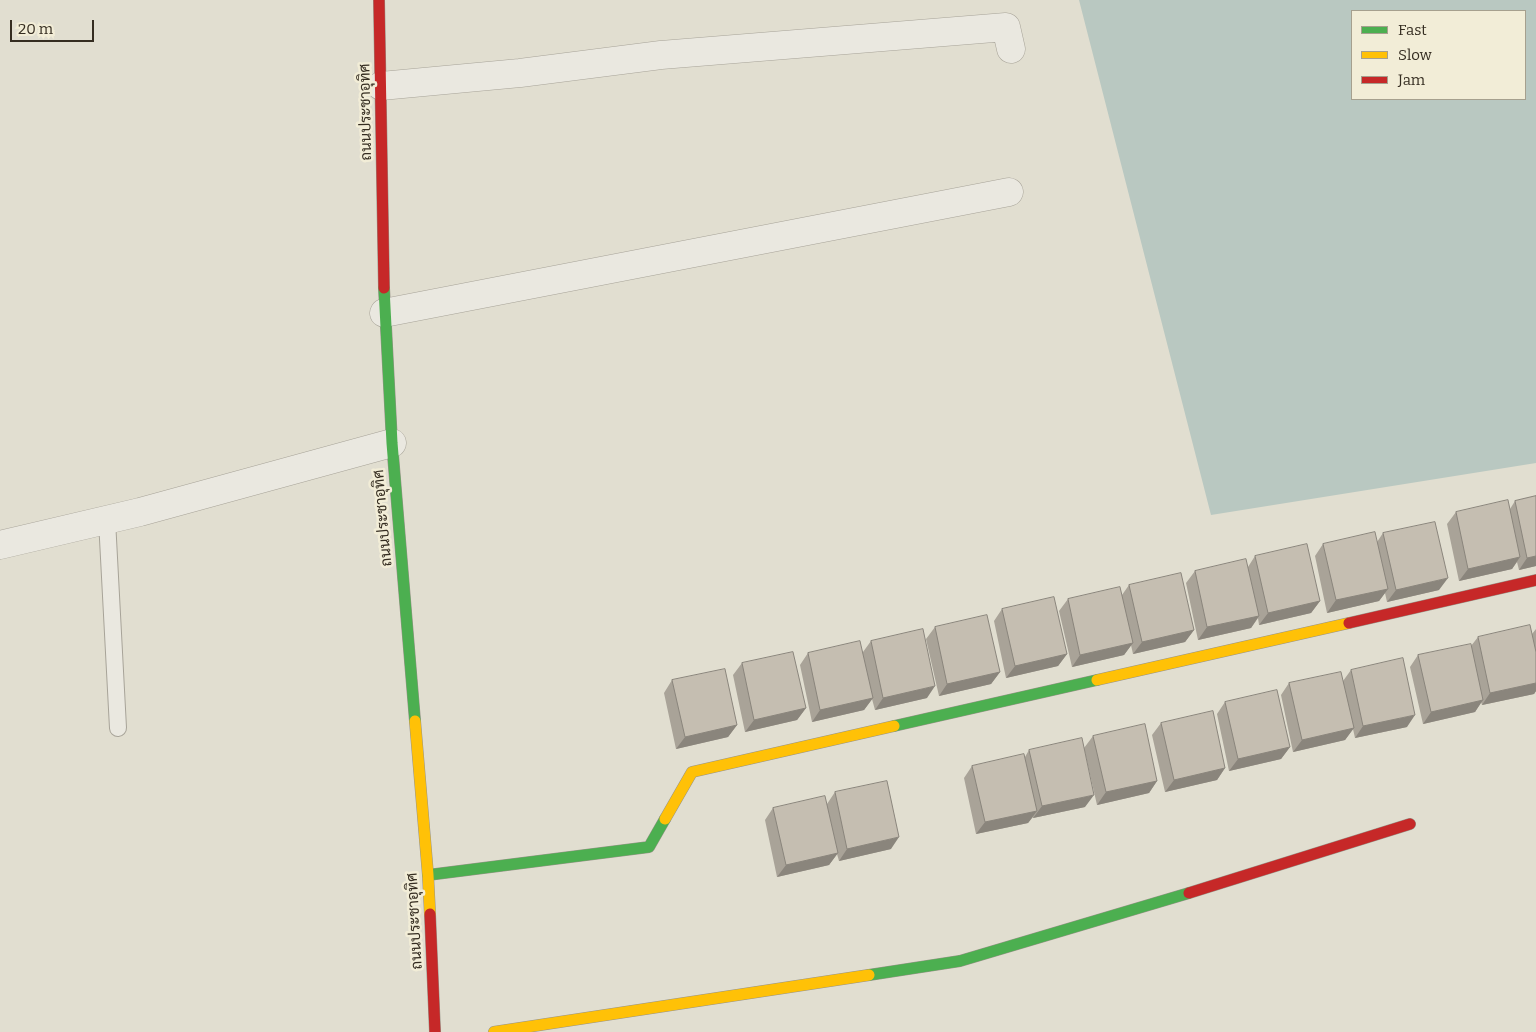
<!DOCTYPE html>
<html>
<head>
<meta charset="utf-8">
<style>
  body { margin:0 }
  #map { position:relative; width:1536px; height:1032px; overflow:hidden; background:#e1ded0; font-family:Bitter,serif }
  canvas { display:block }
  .legend { position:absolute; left:1351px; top:10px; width:175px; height:90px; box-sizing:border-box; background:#f2edd7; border:1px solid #a6a08e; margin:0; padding:6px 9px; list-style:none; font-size:15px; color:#352d21 }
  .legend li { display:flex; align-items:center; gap:10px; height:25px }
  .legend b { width:25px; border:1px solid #a6a08e }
  .scale { position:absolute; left:10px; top:20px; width:84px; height:22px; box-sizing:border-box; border:2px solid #352d21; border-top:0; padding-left:6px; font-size:15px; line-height:18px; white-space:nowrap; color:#352d21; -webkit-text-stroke:4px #f2edd7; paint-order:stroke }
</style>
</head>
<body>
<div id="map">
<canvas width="1536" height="1032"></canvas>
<ul class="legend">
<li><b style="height:6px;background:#4caf50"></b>Fast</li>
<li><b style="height:6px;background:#ffc107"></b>Slow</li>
<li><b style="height:6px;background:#c62828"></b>Jam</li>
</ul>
<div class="scale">20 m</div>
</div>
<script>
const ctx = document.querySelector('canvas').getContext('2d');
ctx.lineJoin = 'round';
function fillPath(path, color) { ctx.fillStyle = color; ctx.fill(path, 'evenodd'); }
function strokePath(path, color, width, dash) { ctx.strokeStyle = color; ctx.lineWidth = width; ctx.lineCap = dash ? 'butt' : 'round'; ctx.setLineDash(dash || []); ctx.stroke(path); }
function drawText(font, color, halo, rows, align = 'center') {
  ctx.font = font + ' Bitter,Sarabun,serif'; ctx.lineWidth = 5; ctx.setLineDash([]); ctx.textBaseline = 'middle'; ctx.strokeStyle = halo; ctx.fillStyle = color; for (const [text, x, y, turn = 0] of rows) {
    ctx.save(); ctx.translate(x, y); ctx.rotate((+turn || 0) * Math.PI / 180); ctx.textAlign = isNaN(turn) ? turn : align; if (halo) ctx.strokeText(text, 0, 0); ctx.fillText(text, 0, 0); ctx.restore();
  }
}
const water = new Path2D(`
  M1079,0H1536V463L1211,515ZM1352,11H1525V99H1352Z`);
const lane = new Path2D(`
  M107,520L118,728`);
const street = new Path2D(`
  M381,86L520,73L661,55L1006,27L1011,49
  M384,313L1009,192
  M0,545L140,512L392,443`);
const fast = new Path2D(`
  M384,288L392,443L415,721
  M894,726L1097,680
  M428,875L649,847L665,819
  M869,975L960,961L1189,893`);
const slow = new Path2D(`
  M1097,680L1349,623
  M415,721L428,875L430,914
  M665,819L692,772L894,726
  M494,1032L869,975`);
const jam = new Path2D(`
  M379,0L384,288
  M1349,623L1536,580
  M1189,893L1410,824
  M430,914L435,1032`);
const wall = new Path2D(`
  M1536,496V566L1519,570L1517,562L1512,569L1459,581L1447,524L1456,512L1510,509L1515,501Z
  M1383,533L1439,590L1387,602L1385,593L1379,601L1327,613L1315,556L1323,544L1377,542Z
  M1255,556L1320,601L1311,613L1259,625L1258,618L1251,628L1198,640L1186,583L1195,571L1248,567Z
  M1129,585L1194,630L1185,642L1133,654L1131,645L1124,655L1072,667L1059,611L1068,599L1122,595Z
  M1002,609L1067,654L1058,666L1006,678L994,621Z
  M935,627L1000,672L991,684L939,696L926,639Z
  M1536,629V691L1534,694L1482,705L1481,702L1475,712L1423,724L1410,667L1418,655L1471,646L1478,637L1532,634Z
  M871,641L927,698L875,710L872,699L864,710L812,722L800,665L808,653L863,652Z
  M742,663L806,708L797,720L745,732L733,675Z
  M1351,670L1407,727L1355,738L1353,729L1345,740L1293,752L1281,695L1289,683L1343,681Z
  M672,680L737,725L728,737L676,749L664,693Z
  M1225,702L1290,747L1281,759L1229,771L1217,714Z
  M1161,723L1225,768L1217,780L1165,792L1152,735Z
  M1093,736L1157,781L1149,793L1097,805L1084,748Z
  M1029,750L1085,807L1033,818V817L1028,823L976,834L964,778L972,766L1025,757Z
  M835,792L891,849L839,861L837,854L829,865L777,877L765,820L773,808L827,804Z`);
const shadedWall = new Path2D(`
  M1536,556V566L1519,570L1527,558Z
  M1520,557L1512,569L1459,581L1468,569Z
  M1448,578L1439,590L1387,602L1396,590Z
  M1388,589L1379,601L1327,613L1336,600Z
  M1320,601L1311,613L1259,625L1268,613Z
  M1259,616L1251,628L1198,640L1207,627Z
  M1194,630L1185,642L1133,654L1142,642Z
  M1133,643L1124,655L1072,667L1080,655Z
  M1067,654L1058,666L1006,678L1015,666Z
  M1000,672L991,684L939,696L947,684Z
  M1536,683V691L1534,694L1482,705L1490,693Z
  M935,686L927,698L875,710L883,698Z
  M873,698L864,710L812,722L820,710Z
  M1483,700L1475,712L1423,724L1431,712Z
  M806,708L797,720L745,732L754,720Z
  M1415,715L1407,727L1355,738L1363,726Z
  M737,725L728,737L676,749L685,737Z
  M1354,728L1345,740L1293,752L1302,740Z
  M1290,747L1281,759L1229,771L1238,759Z
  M1225,768L1217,780L1165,792L1174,780Z
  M1157,781L1149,793L1097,805L1106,792Z
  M1094,795L1085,807L1033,818L1042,806Z
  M1037,811L1028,823L976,834L985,822Z
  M899,837L891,849L839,861L847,849Z
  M838,853L829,865L777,877L786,865Z`);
const building = new Path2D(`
  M1536,496V556L1527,558L1515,501Z
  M1508,500L1520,557L1468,569L1456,512Z
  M1435,522L1448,578L1396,590L1383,533Z
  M1375,532L1388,589L1336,600L1323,544Z
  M1307,544L1320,601L1268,613L1255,556Z
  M1246,559L1259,616L1207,627L1195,571Z
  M1181,573L1194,630L1142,642L1129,585Z
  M1120,587L1133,643L1080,655L1068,599Z
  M1054,597L1067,654L1015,666L1002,609Z
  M987,615L1000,672L947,684L935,627Z
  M1530,625L1536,652V683L1490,693L1478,637Z
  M923,629L935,686L883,698L871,641Z
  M860,641L873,698L820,710L808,653Z
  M1471,644L1483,700L1431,712L1418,655Z
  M793,652L806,708L754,720L742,663Z
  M1403,658L1415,715L1363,726L1351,670Z
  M725,669L737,725L685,737L672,680Z
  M1341,672L1354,728L1302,740L1289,683Z
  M1277,690L1290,747L1238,759L1225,702Z
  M1213,711L1225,768L1174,780L1161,723Z
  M1145,724L1157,781L1106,792L1093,736Z
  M1082,738L1094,795L1042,806L1029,750Z
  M1024,754L1037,811L985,822L972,766Z
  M887,781L899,837L847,849L835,792Z
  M825,796L838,853L786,865L773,808Z`);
const streetNames = [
  ["ถนนประชาอุทิศ",366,112,-91],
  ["ถนนประชาอุทิศ",383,518,-95],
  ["ถนนประชาอุทิศ",415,921,-93]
];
fillPath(water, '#b9c8c1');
strokePath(lane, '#a7a398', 18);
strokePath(street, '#a7a398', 29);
strokePath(fast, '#979388', 12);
strokePath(slow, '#979388', 12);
strokePath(jam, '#979388', 12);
strokePath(lane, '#eae8e0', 16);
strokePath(street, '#eae8e0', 28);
strokePath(fast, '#4caf50', 11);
strokePath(slow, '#ffc107', 11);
strokePath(jam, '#c62828', 11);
fillPath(wall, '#a9a398');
fillPath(shadedWall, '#8a857c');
fillPath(building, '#c5beb1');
strokePath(building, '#8a857c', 1);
drawText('15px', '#352d21', '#f2edd7', streetNames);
</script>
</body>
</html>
